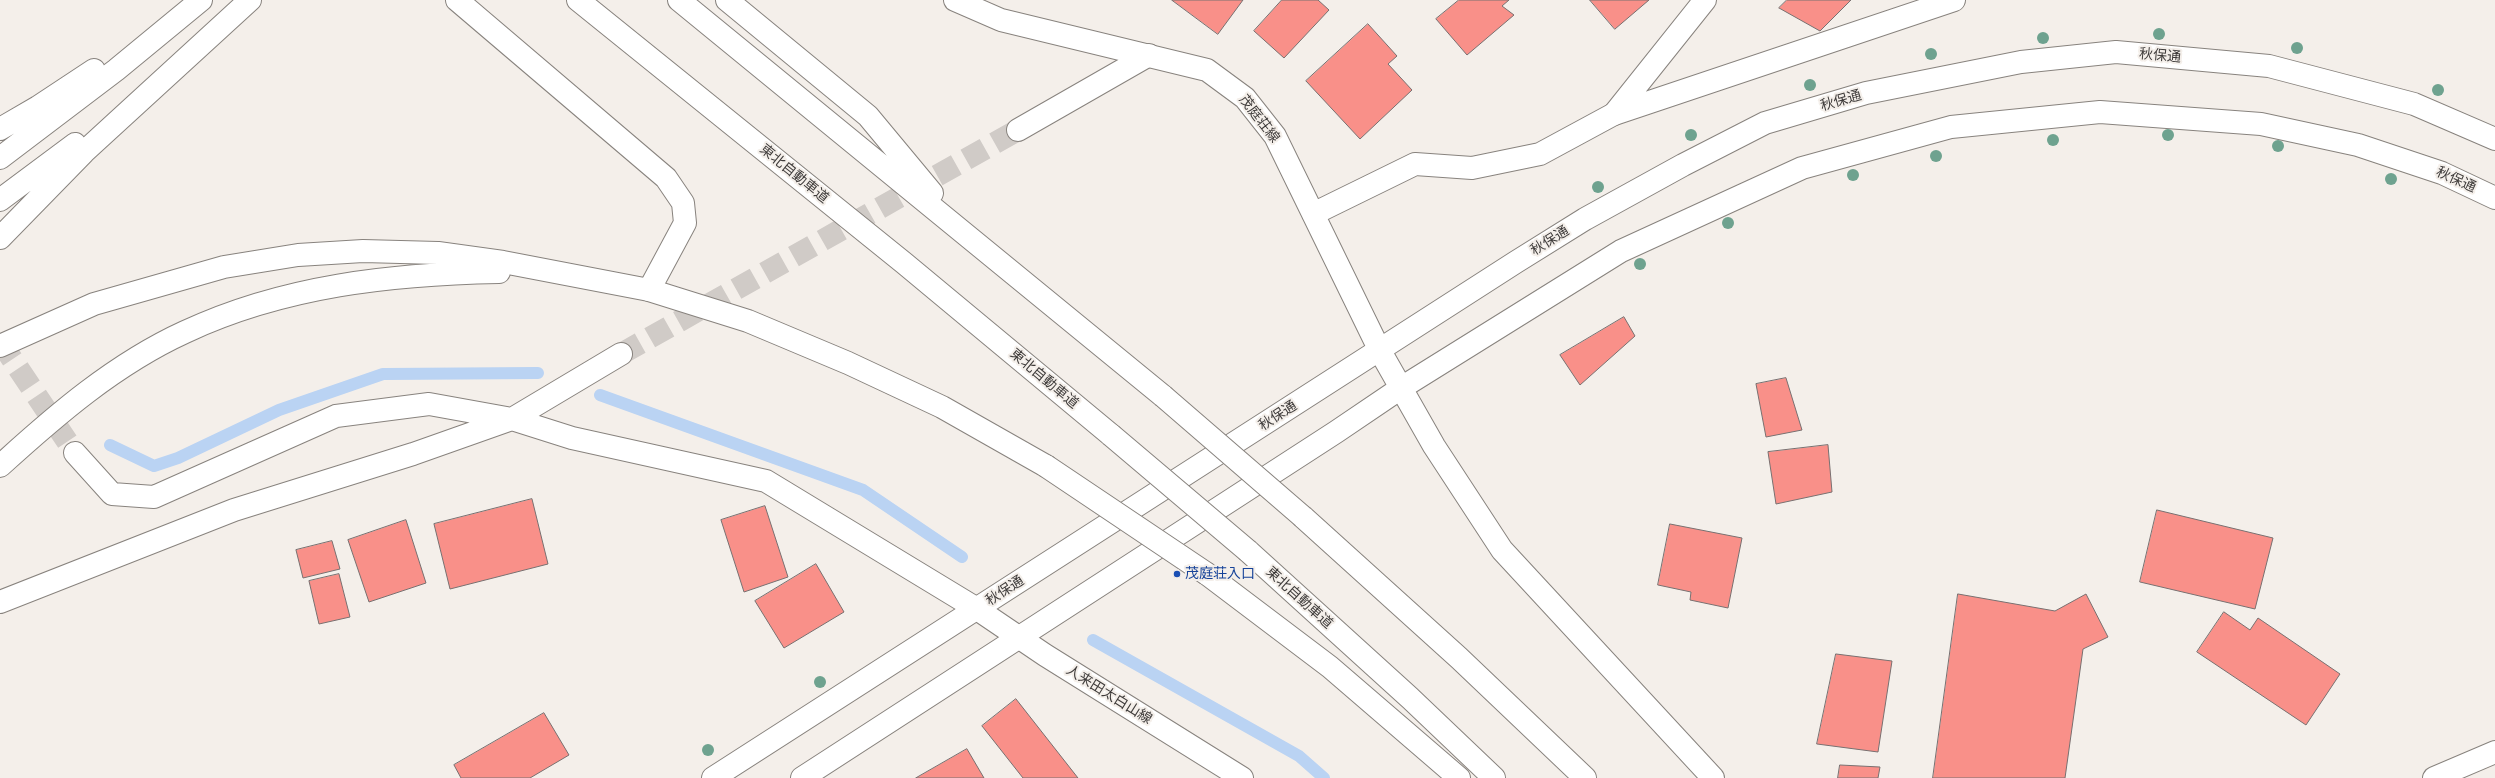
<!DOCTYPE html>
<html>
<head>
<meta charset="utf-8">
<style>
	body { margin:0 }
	canvas { display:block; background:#f4efea }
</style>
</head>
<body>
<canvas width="2495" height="778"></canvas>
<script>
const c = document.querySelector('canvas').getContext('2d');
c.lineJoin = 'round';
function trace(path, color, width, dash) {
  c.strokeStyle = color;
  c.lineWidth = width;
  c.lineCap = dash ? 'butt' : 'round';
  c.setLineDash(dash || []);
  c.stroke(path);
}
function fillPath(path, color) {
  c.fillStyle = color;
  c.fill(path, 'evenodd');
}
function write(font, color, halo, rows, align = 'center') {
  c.font = font + ' Manrope,"Noto Sans JP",sans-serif';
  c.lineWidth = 4;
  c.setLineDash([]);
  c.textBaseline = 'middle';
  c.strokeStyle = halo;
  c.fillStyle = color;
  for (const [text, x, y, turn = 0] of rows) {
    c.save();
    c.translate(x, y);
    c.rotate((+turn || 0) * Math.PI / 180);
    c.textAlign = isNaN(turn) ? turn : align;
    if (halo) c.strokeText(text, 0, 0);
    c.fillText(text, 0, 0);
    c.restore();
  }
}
const stream = new Path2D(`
	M 600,395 L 863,490 L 962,557
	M 110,445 L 154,466 L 178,458 L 279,410 L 383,374 L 538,373
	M 1093,640 L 1299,756 L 1324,778`);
const building = new Path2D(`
	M 1172,0 L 1243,0 L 1218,34 Z
	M 1282,0 L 1318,0 L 1329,10 L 1284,58 L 1254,31 Z
	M 1459,0 L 1509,0 L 1502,6 L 1514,15 L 1467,55 L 1436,19 Z
	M 1590,0 L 1649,0 L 1615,29 Z
	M 1787,0 L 1851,0 L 1820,31 L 1779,8 Z
	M 1368,24 L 1397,56 L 1388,64 L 1412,90 L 1360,139 L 1306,81 Z
	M 1624,317 L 1635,336 L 1580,385 L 1560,355 Z
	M 1786,378 L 1802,430 L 1766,437 L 1756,384 Z
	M 1828,445 L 1832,492 L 1776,504 L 1768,452 Z
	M 532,499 L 548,564 L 450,589 L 434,524 Z
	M 765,506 L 788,577 L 744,592 L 721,520 Z
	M 2157,510 L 2273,538 L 2255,609 L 2140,582 Z
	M 406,520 L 426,583 L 369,602 L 348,540 Z
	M 1670,524 L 1742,538 L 1728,608 L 1690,600 L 1691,592 L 1658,585 Z
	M 332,541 L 340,569 L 303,578 L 296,550 Z
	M 816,564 L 844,612 L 784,648 L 755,601 Z
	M 339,574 L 350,617 L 319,624 L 309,581 Z
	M 1958,594 L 2055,611 L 2086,594 L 2108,637 L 2083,649 L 2065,778 L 1933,778 Z
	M 2224,612 L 2250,630 L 2258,618 L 2340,674 L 2306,725 L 2197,652 Z
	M 1836,654 L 1892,661 L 1878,752 L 1817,744 Z
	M 1016,699 L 1078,778 L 1023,778 L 982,726 Z
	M 544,713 L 569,755 L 530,778 L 461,778 L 454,765 Z
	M 967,749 L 984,778 L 916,778 Z
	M 1840,765 L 1880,767 L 1878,778 L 1838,778 Z`);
const minorTunnel = new Path2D(`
	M 0,341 L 75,453
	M 621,354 L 1018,130`);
const service = new Path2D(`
	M 457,0 L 666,178 L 683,203 L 685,223 L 649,290`);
const minor = new Path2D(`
	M 1614,114 L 1954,0
	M 1614,114 L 1705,0
	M 1018,130 L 1149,55
	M 75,453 L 112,494 L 154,497 L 336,416 L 429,404 L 512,419 L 572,438 L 766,481 L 977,609 L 1045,655 L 1242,778
	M 0,602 L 234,510 L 413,454 L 512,419 L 621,354
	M 2434,778 L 2495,752`);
const tertiary = new Path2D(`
	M 955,0 L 1001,20 L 1207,70 L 1245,98 L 1275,136 L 1380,351 L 1434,446 L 1502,550 L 1713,778
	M 1313,214 L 1415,164 L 1472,168 L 1540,154 L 1614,114`);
const trunk = new Path2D(`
	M 713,778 L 1516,262 L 1585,219 L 1683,165 L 1765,123 L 1866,93 L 2021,62 L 2116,52 L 2269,66 L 2414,104 L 2495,139
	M 802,778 L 1336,432 L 1401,388 L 1621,251 L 1802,168 L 1951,127 L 2100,112 L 2261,124 L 2358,145 L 2442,173 L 2495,198`);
const motorway = new Path2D(`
	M 578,0 L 904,263 L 1111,435
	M 679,0 L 1163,396
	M 727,0 L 868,116 L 932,193
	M 0,129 L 38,107 L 94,70
	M 0,158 L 116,70 L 201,0
	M 0,200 L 75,144
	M 0,238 L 84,152 L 250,0
	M 0,346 L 94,304 L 224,267 L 298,255 L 363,251 L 438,253 L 503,262 L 649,290 L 748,321 L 848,363 L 942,407 L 1046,466
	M 0,466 C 56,415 115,364 185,332 C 283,286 392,274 499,272
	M 1303,517 L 1459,658 L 1585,778
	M 1248,551 L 1410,698 L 1494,778
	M 1207,574 L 1330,667 L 1459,778`);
const motorwayBridge = new Path2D(`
	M 1163,396 L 1303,517
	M 1111,435 L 1248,551
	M 1046,466 L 1207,574`);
const trees = [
	[2159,34],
	[2043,38],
	[2297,48],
	[1931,54],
	[1810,85],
	[2438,90],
	[1691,135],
	[2168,135],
	[2053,140],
	[2278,146],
	[1936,156],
	[1853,175],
	[2391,179],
	[1598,187],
	[1728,223],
	[1640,264],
	[820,682],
	[708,750]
];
const markers = [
	[1177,574,4,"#1a4fb4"]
];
const streetNames = [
	["秋保通",2160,56,5],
	["秋保通",1841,101,-16],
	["茂庭荘線",1259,119,52],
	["東北自動車道",794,174,39],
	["秋保通",2456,180,24],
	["秋保通",1550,241,-32],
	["東北自動車道",1044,379,40],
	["秋保通",1278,416,-33],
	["秋保通",1005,591,-33],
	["東北自動車道",1299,598,42],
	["人来田太白山線",1109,695,32]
];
const transitNames = [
	["茂庭荘入口",1185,574]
];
trace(stream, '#bad3f3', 12);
fillPath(building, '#f99089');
trace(building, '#787070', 1);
trace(minorTunnel, '#d0cbc7', 22, [22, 11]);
trace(service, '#88837e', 24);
trace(minor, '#88837e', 24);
trace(tertiary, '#88837e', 24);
trace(trunk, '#88837e', 24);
trace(motorway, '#88837e', 24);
trace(service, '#fff', 22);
trace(minor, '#fff', 22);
trace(tertiary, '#fff', 22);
trace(trunk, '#fff', 22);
trace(motorway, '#fff', 22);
trace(motorwayBridge, '#88837e', 24, []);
trace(motorwayBridge, '#fff', 22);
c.fillStyle = '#6ea28f';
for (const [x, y] of trees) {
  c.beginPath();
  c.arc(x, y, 6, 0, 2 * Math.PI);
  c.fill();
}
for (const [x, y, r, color] of markers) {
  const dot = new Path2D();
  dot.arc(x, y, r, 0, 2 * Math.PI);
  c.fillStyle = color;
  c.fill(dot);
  trace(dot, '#f4efea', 1.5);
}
write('14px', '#3e3b3a', '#f4efea', streetNames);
write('14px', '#164399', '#f4efea', transitNames, 'left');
</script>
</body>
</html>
